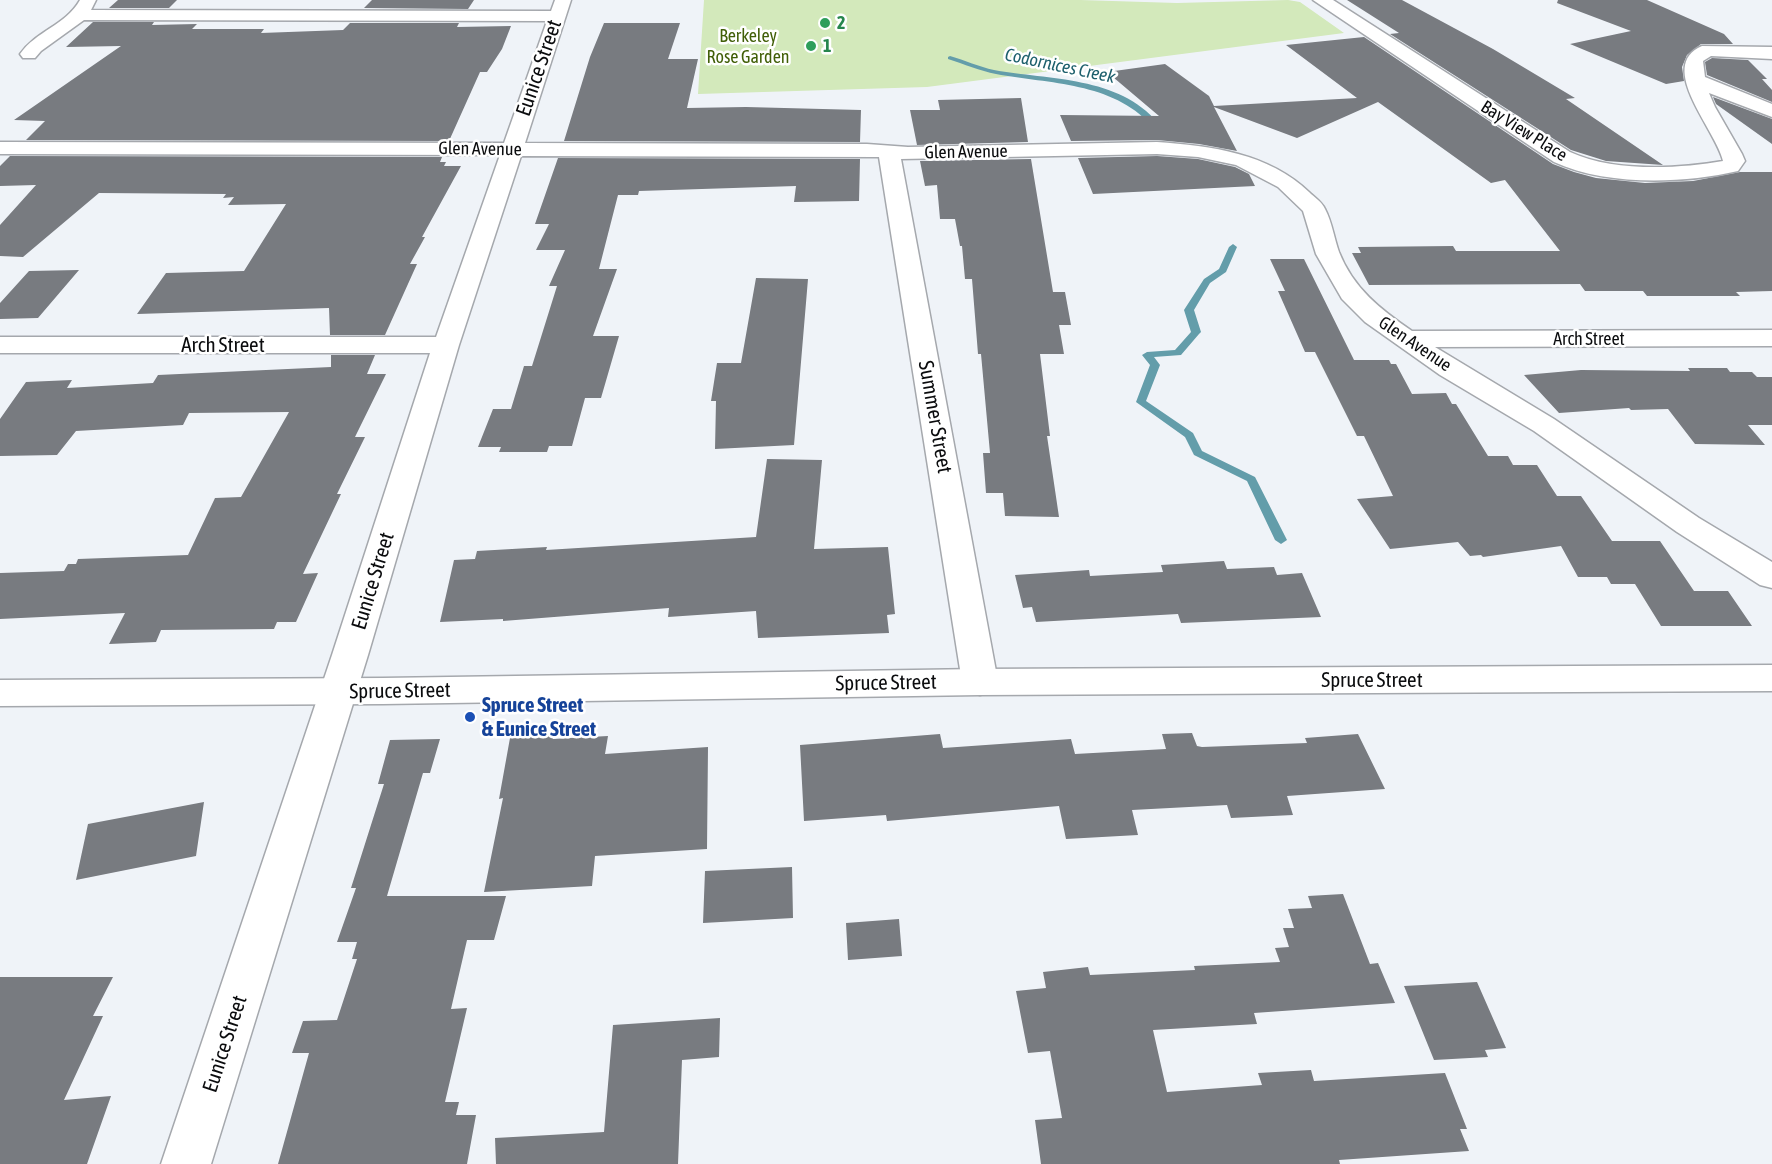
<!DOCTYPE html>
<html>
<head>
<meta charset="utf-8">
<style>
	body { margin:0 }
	canvas { display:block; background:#eff3f8 }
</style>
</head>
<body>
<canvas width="1772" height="1164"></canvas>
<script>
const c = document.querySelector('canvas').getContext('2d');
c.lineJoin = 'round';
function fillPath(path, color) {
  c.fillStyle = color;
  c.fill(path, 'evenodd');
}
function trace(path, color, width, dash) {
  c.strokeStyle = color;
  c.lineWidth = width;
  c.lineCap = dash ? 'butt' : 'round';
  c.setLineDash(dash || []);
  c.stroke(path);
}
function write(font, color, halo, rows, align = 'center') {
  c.font = font + ' "Asap Condensed",sans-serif';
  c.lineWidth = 5;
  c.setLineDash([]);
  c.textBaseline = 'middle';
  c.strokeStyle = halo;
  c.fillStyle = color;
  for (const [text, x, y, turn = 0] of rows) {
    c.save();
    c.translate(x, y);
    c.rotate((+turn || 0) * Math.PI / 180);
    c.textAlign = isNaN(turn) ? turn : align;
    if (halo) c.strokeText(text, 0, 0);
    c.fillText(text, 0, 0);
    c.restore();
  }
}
const green = new Path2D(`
	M 704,0 L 1080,0 L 1177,3 L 1288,0 L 1300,2 L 1344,33 L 927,87 L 698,94 Z`);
const stream = new Path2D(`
	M 950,56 C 965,60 979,67 994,70 C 1049,80 1119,76 1158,123 L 1151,125 C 1112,82 1050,84 996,74 C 980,71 964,64 948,59 L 948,57 Z
	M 1233,244 L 1237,247 L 1226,272 L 1210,283 L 1194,310 L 1201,332 L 1199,334 L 1181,355 L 1154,357 L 1160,365 L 1146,401 L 1193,433 L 1202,451 L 1255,477 L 1287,540 L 1281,544 L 1275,540 L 1247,481 L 1194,455 L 1185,437 L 1136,402 L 1150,365 L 1142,355 L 1147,352 L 1175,350 L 1191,332 L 1184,310 L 1204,279 L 1219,269 L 1229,247 Z`);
const building = new Path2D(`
	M 118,0 L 177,0 L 169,8 L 109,8 Z
	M 372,0 L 474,0 L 468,9 L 364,8 Z
	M 1347,0 L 1402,0 L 1493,49 L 1575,98 L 1566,99 L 1663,165 L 1606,161 L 1571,150 L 1390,34 L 1399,33 Z
	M 1558,0 L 1647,0 L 1724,34 L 1733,44 L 1701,44 L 1687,55 L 1682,67 L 1684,81 L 1666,84 L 1570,44 L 1631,31 L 1557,3 Z
	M 93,22 L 154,22 L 152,25 L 197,24 L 192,29 L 264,29 L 261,33 L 343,30 L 350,23 L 459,23 L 457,27 L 511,26 L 502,49 L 487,72 L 480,72 L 449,141 L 26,140 L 45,121 L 14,120 L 121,46 L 66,47 Z
	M 604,23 L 680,23 L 668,59 L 698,59 L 687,108 L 746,107 L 861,110 L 860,142 L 564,141 L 590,57 Z
	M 1364,37 L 1553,164 L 1574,172 L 1596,178 L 1645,183 L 1693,181 L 1740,172 L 1772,172 L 1772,291 L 1736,292 L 1740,296 L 1647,296 L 1643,291 L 1585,291 L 1580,284 L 1369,285 L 1352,253 L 1361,253 L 1358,247 L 1453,246 L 1456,251 L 1560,251 L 1505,180 L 1491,183 L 1378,102 L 1297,138 L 1214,107 L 1237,151 L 1199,144 L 1157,140 L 1071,141 L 1060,115 L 1159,116 L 1107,72 L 1165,64 L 1209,96 L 1214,106 L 1357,98 L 1286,45 Z
	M 1712,58 L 1748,60 L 1767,79 L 1762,79 L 1772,90 L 1772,102 L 1707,75 L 1705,62 Z
	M 1713,97 L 1772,119 L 1772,144 L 1716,104 Z
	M 1021,98 L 1028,142 L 917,145 L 910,110 L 940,110 L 938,100 Z
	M 10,156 L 442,157 L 440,162 L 446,162 L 444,166 L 461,166 L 422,237 L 425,237 L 410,264 L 417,264 L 385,335 L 330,335 L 329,308 L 137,314 L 166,273 L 244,271 L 286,204 L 228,205 L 234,197 L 223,198 L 226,194 L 99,193 L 23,257 L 0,256 L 0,225 L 36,185 L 0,186 L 0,166 Z
	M 1157,156 L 1198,159 L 1235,167 L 1249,174 L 1255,186 L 1093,194 L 1078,158 Z
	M 558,158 L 860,159 L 859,201 L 794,202 L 796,186 L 639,191 L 638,195 L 618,195 L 599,269 L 617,269 L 593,336 L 619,336 L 601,398 L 585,398 L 572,446 L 549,446 L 547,452 L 499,452 L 501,447 L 478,447 L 493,409 L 511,409 L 524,366 L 532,366 L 557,286 L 549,286 L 565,250 L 536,250 L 549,224 L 535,224 Z
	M 1031,159 L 1053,292 L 1065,292 L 1071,325 L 1059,325 L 1064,354 L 1040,354 L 1050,436 L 1047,436 L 1059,517 L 1005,516 L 1003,493 L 986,493 L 983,453 L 990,453 L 981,354 L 978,354 L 972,279 L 965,279 L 962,246 L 960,246 L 955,219 L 940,219 L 937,185 L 925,186 L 920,161 Z
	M 1270,259 L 1304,259 L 1354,360 L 1389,360 L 1391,364 L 1396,364 L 1412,394 L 1446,393 L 1452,404 L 1456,404 L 1488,456 L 1508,456 L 1513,465 L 1537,465 L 1557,496 L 1581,496 L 1612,541 L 1660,541 L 1694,591 L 1728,591 L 1752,626 L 1661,626 L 1635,584 L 1611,584 L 1607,577 L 1578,577 L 1561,546 L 1483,557 L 1481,555 L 1470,556 L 1458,542 L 1390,549 L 1357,499 L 1393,496 L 1364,436 L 1357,436 L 1315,352 L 1305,352 L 1278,291 L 1285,291 Z
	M 79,270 L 38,318 L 0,319 L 0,303 L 29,271 Z
	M 756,278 L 808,279 L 794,445 L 715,449 L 716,401 L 711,401 L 717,363 L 741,363 Z
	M 331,355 L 375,355 L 367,374 L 386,374 L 355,437 L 365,437 L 337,494 L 341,494 L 303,574 L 318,573 L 296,622 L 277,622 L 274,629 L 161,630 L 156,642 L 109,644 L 125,613 L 0,619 L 0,573 L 64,571 L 68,564 L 76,564 L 78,559 L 188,555 L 215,498 L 241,497 L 289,412 L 189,413 L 183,425 L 76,431 L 57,455 L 0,456 L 0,419 L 26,382 L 72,380 L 67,388 L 153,383 L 158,375 L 331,367 Z
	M 1688,368 L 1727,368 L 1730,372 L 1752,372 L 1757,377 L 1772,377 L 1772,425 L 1748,425 L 1765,445 L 1695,444 L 1668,409 L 1631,410 L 1629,408 L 1559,413 L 1524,375 L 1581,370 L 1690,371 Z
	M 767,459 L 822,460 L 814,549 L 888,547 L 895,614 L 887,615 L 889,633 L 758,638 L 756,611 L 668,617 L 669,608 L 503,621 L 503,619 L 440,622 L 454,560 L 475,559 L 477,551 L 547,547 L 546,550 L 756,537 Z
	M 1224,561 L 1227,569 L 1274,567 L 1277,575 L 1302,573 L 1321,617 L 1181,623 L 1178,614 L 1036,622 L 1032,607 L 1023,608 L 1015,575 L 1089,570 L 1090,576 L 1163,572 L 1161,565 Z
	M 1192,733 L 1197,746 L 1202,747 L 1307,743 L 1305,738 L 1358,734 L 1385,789 L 1287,796 L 1293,815 L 1231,818 L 1227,805 L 1132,810 L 1138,835 L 1066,839 L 1059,806 L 887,821 L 886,815 L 804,821 L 800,745 L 940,734 L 943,748 L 1071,739 L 1075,754 L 1166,749 L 1162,734 Z
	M 553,736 L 553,739 L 608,736 L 605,754 L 708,747 L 707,849 L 595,856 L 592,886 L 484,892 L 503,798 L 499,799 L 510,738 Z
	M 440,739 L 430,773 L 423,773 L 387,896 L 506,896 L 494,940 L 467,940 L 451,1009 L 467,1008 L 445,1102 L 459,1102 L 456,1115 L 476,1115 L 467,1164 L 278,1164 L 309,1053 L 292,1053 L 303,1021 L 337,1020 L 357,959 L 352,959 L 357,942 L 337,942 L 356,888 L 351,888 L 384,784 L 378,784 L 390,740 Z
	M 204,802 L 196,856 L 76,880 L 88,824 Z
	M 792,867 L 793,918 L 703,923 L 705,871 Z
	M 1343,894 L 1370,964 L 1378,963 L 1395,1003 L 1254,1013 L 1257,1024 L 1153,1030 L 1167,1092 L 1262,1085 L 1258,1073 L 1311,1070 L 1314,1081 L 1445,1073 L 1467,1129 L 1460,1129 L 1469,1151 L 1339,1160 L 1340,1164 L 1041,1164 L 1035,1120 L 1062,1118 L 1050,1051 L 1028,1053 L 1016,991 L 1046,988 L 1043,972 L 1088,967 L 1090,975 L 1195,970 L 1194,966 L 1280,962 L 1275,948 L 1289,947 L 1283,928 L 1294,928 L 1288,909 L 1312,908 L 1308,896 Z
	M 899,919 L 902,956 L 848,960 L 846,923 Z
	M 0,977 L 113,977 L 93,1016 L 103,1016 L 64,1100 L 111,1096 L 87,1164 L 0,1164 Z
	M 1477,982 L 1506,1048 L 1485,1050 L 1488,1057 L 1434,1060 L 1404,986 Z
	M 720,1018 L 719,1057 L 682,1060 L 678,1164 L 496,1164 L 495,1138 L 604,1132 L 613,1025 Z`);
const minor = new Path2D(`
	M 80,0 L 96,0 L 91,10 L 551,11 L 555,0 L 571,0 L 525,143 L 867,144 L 908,147 L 1157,142 C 1212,146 1268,153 1309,192 C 1314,197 1322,202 1325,209 C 1332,222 1334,238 1339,252 C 1353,288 1381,310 1412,331 L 1772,330 L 1772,346 L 1435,347 L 1554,419 L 1699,518 L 1772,562 L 1772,588 L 1760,585 L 1677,532 L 1534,431 L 1440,375 L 1365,322 L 1342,299 L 1316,254 L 1303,211 L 1278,187 L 1236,165 L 1198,157 L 1157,154 L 901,159 L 998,682 L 993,691 L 980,695 L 967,691 L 962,682 L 879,157 L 521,156 L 459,345 L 368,655 L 211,1164 L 161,1164 L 332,655 L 430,353 L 0,353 L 0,337 L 436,337 L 500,155 L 0,154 L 0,142 L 504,143 L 547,21 L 84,20 L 41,51 L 35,58 L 23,58 L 20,54 C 36,31 66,25 80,0 Z
	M 1313,0 L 1333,0 L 1570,152 C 1613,172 1677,169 1723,161 C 1717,131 1655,66 1702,46 L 1772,47 L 1772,59 L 1711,56 L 1703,61 L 1705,77 L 1772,104 L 1772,117 L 1709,93 L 1715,107 L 1742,154 L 1745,161 L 1738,171 C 1682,184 1606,186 1554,162 Z`);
const tertiary = new Path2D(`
	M 1772,665 L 1772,691 L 980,695 L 383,704 L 0,706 L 0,680 L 383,678 L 980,669 Z`);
const markers = [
	[825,23,6,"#2e9e5b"],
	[811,46,6,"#2e9e5b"],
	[470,717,6,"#1a4fb4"]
];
const farLeisurenames = [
	["2",837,23],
	["1",823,46]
];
const farParknames = [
	["Berkeley",748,36],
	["Rose Garden",748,57]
];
const farWaternames = [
	["Codornices Creek",1060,66,12]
];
const farStreetnames = [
	["Bay View Place",1524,131,32],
	["Glen Avenue",480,149,1],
	["Glen Avenue",966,152,-1],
	["Arch Street",1589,339],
	["Glen Avenue",1415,344,34]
];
const streetNames = [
	["Eunice Street",539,68,-71],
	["Arch Street",223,345],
	["Summer Street",935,417,80],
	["Eunice Street",373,581,-73],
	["Spruce Street",1372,680],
	["Spruce Street",886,683,-1],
	["Spruce Street",400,691,-1],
	["Eunice Street",225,1044,-72]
];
const transitNames = [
	["Spruce Street",482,705],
	["& Eunice Street",482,729]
];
fillPath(green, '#d3e9bb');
fillPath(stream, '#639daa');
fillPath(building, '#787b80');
trace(minor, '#a5a8ad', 3);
trace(tertiary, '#a5a8ad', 3);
fillPath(minor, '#fff');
fillPath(tertiary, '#fff');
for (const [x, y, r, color] of markers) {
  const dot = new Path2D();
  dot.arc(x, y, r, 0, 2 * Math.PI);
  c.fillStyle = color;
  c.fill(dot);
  trace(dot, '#fff', 2);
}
write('bold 18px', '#27864d', '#fff', farLeisurenames, 'left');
write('18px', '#415f08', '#fff', farParknames);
write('italic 18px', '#1e606d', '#fff', farWaternames);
write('18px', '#0b0c0e', '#fff', farStreetnames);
write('21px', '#0b0c0e', '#fff', streetNames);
write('bold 21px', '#164399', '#fff', transitNames, 'left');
</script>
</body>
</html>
